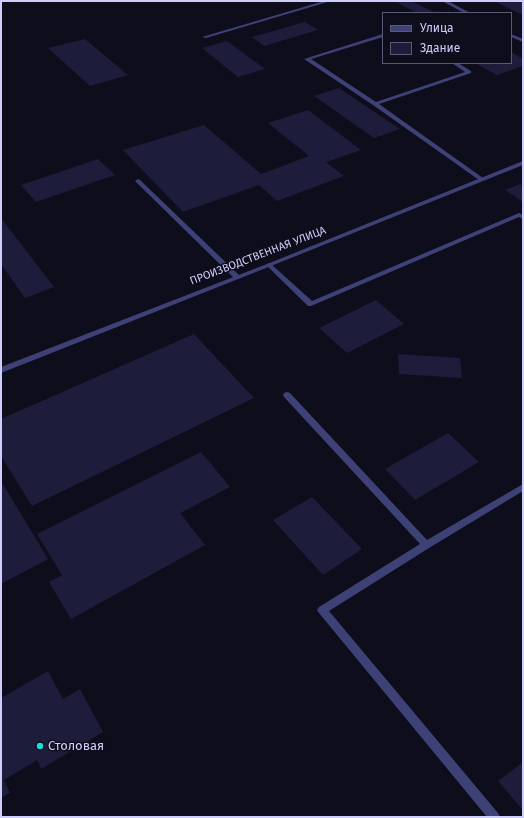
<!DOCTYPE html>
<html>
<head>
<meta charset="utf-8">
<style>
	body { margin:0 }
	#map { position:relative; width:524px; height:818px; overflow:hidden; background:#0e0d1c; font-family:"Fira Sans",sans-serif }
	canvas { display:block }
	.frame { position:absolute; inset:0; border:2px solid #cecefa; pointer-events:none }
	.legend { position:absolute; left:382px; top:12px; width:130px; height:52px; box-sizing:border-box; background:#0e0d1c; border:1px solid #5b5a75; margin:0; padding:5px 7px; list-style:none; font-size:12px; color:#cecefa }
	.legend li { display:flex; align-items:center; gap:8px; height:20px }
	.legend b { width:20px; border:1px solid #5b5a75 }
</style>
</head>
<body>
<div id="map">
<canvas width="524" height="818"></canvas>
<div class="frame"></div>
<ul class="legend">
<li><b style="height:5px;background:#3d4176"></b>Улица</li>
<li><b style="height:11px;background:#1e1c3b"></b>Здание</li>
</ul>
</div>
<script>
const c = document.querySelector('canvas').getContext('2d');
c.lineJoin = 'round';
function fillPath(path, color) {
  c.fillStyle = color;
  c.fill(path, 'evenodd');
}
function trace(path, color, width, dash) {
  c.strokeStyle = color;
  c.lineWidth = width;
  c.lineCap = dash ? 'butt' : 'round';
  c.setLineDash(dash || []);
  c.stroke(path);
}
function write(font, color, halo, rows, align = 'center') {
  c.font = font + ' "Fira Sans",sans-serif';
  c.lineWidth = 3;
  c.setLineDash([]);
  c.textBaseline = 'middle';
  c.strokeStyle = halo;
  c.fillStyle = color;
  for (const [text, x, y, turn = 0] of rows) {
    c.save();
    c.translate(x, y);
    c.rotate((+turn || 0) * Math.PI / 180);
    c.textAlign = isNaN(turn) ? turn : align;
    if (halo) c.strokeText(text, 0, 0);
    c.fillText(text, 0, 0);
    c.restore();
  }
}
const building = new Path2D(`
	M 394,1 L 411,1 L 436,13 L 417,13 Z
	M 493,1 L 523,2 L 523,15 Z
	M 305,22 L 318,30 L 264,46 L 252,37 Z
	M 85,39 L 128,75 L 90,86 L 48,48 Z
	M 227,41 L 265,69 L 238,77 L 202,48 Z
	M 511,52 L 523,59 L 523,66 L 497,75 L 475,63 L 511,63 Z
	M 339,88 L 400,129 L 374,138 L 314,96 Z
	M 308,110 L 361,150 L 326,162 L 344,176 L 277,201 L 259,185 L 183,212 L 123,150 L 204,125 L 261,174 L 309,156 L 268,123 Z
	M 98,159 L 115,175 L 36,202 L 21,185 Z
	M 520,184 L 523,186 L 523,202 L 505,190 Z
	M 1,218 L 54,287 L 25,298 L 1,264 Z
	M 376,300 L 404,324 L 347,353 L 319,328 Z
	M 194,334 L 254,398 L 32,506 L 1,456 L 1,419 Z
	M 398,354 L 460,358 L 462,378 L 399,374 Z
	M 448,433 L 479,462 L 415,500 L 385,469 Z
	M 201,452 L 230,487 L 62,575 L 37,534 Z
	M 1,481 L 48,559 L 1,584 Z
	M 312,497 L 362,549 L 323,575 L 273,520 Z
	M 180,513 L 205,545 L 71,619 L 49,582 Z
	M 48,671 L 63,699 L 80,689 L 103,732 L 41,769 L 37,760 L 4,780 L 10,793 L 1,798 L 1,698 Z
	M 523,762 L 523,810 L 498,781 Z`);
const service = new Path2D(`
	M 324,1 L 331,1 L 206,38 L 202,37 Z
	M 383,34 L 383,37 L 311,59 L 376,102 L 465,72 L 452,63 L 458,63 L 471,71 L 471,73 L 379,104 L 483,178 L 483,180 L 479,180 L 373,105 L 304,59 Z
	M 138,179 L 140,180 L 239,275 L 240,277 L 239,279 L 235,279 L 136,182 L 135,181 Z
	M 519,213 L 523,215 L 523,219 L 519,217 L 311,306 L 308,306 L 266,265 L 269,263 L 271,264 L 312,301 Z
	M 287,392 L 290,393 L 427,540 L 523,484 L 523,491 L 429,548 L 329,611 L 498,813 L 500,817 L 487,817 L 319,613 L 317,610 L 319,607 L 420,544 L 284,397 L 283,395 L 284,393 Z`);
const minor = new Path2D(`
	M 442,1 L 448,1 L 470,13 L 464,13 Z
	M 511,34 L 523,39 L 523,42 L 511,37 Z
	M 523,161 L 523,165 L 271,266 L 1,373 L 1,367 L 267,264 Z`);
const markers = [
	[40,746,4,"#18dcda"]
];
const streetNames = [
	["ПРОИЗВОДСТВЕННАЯ УЛИЦА",258,256,-21]
];
const nearPoinames = [
	["Столовая",48,746]
];
fillPath(building, '#1e1c3b');
fillPath(service, '#3d4176');
fillPath(minor, '#3d4176');
for (const [x, y, r, color] of markers) {
  const dot = new Path2D();
  dot.arc(x, y, r, 0, 2 * Math.PI);
  c.fillStyle = color;
  c.fill(dot);
  trace(dot, '#0e0d1c', 1.5);
}
write('11px', '#cecefa', '#0e0d1c', streetNames);
write('13px', '#cecefa', '#0e0d1c', nearPoinames, 'left');
</script>
</body>
</html>
